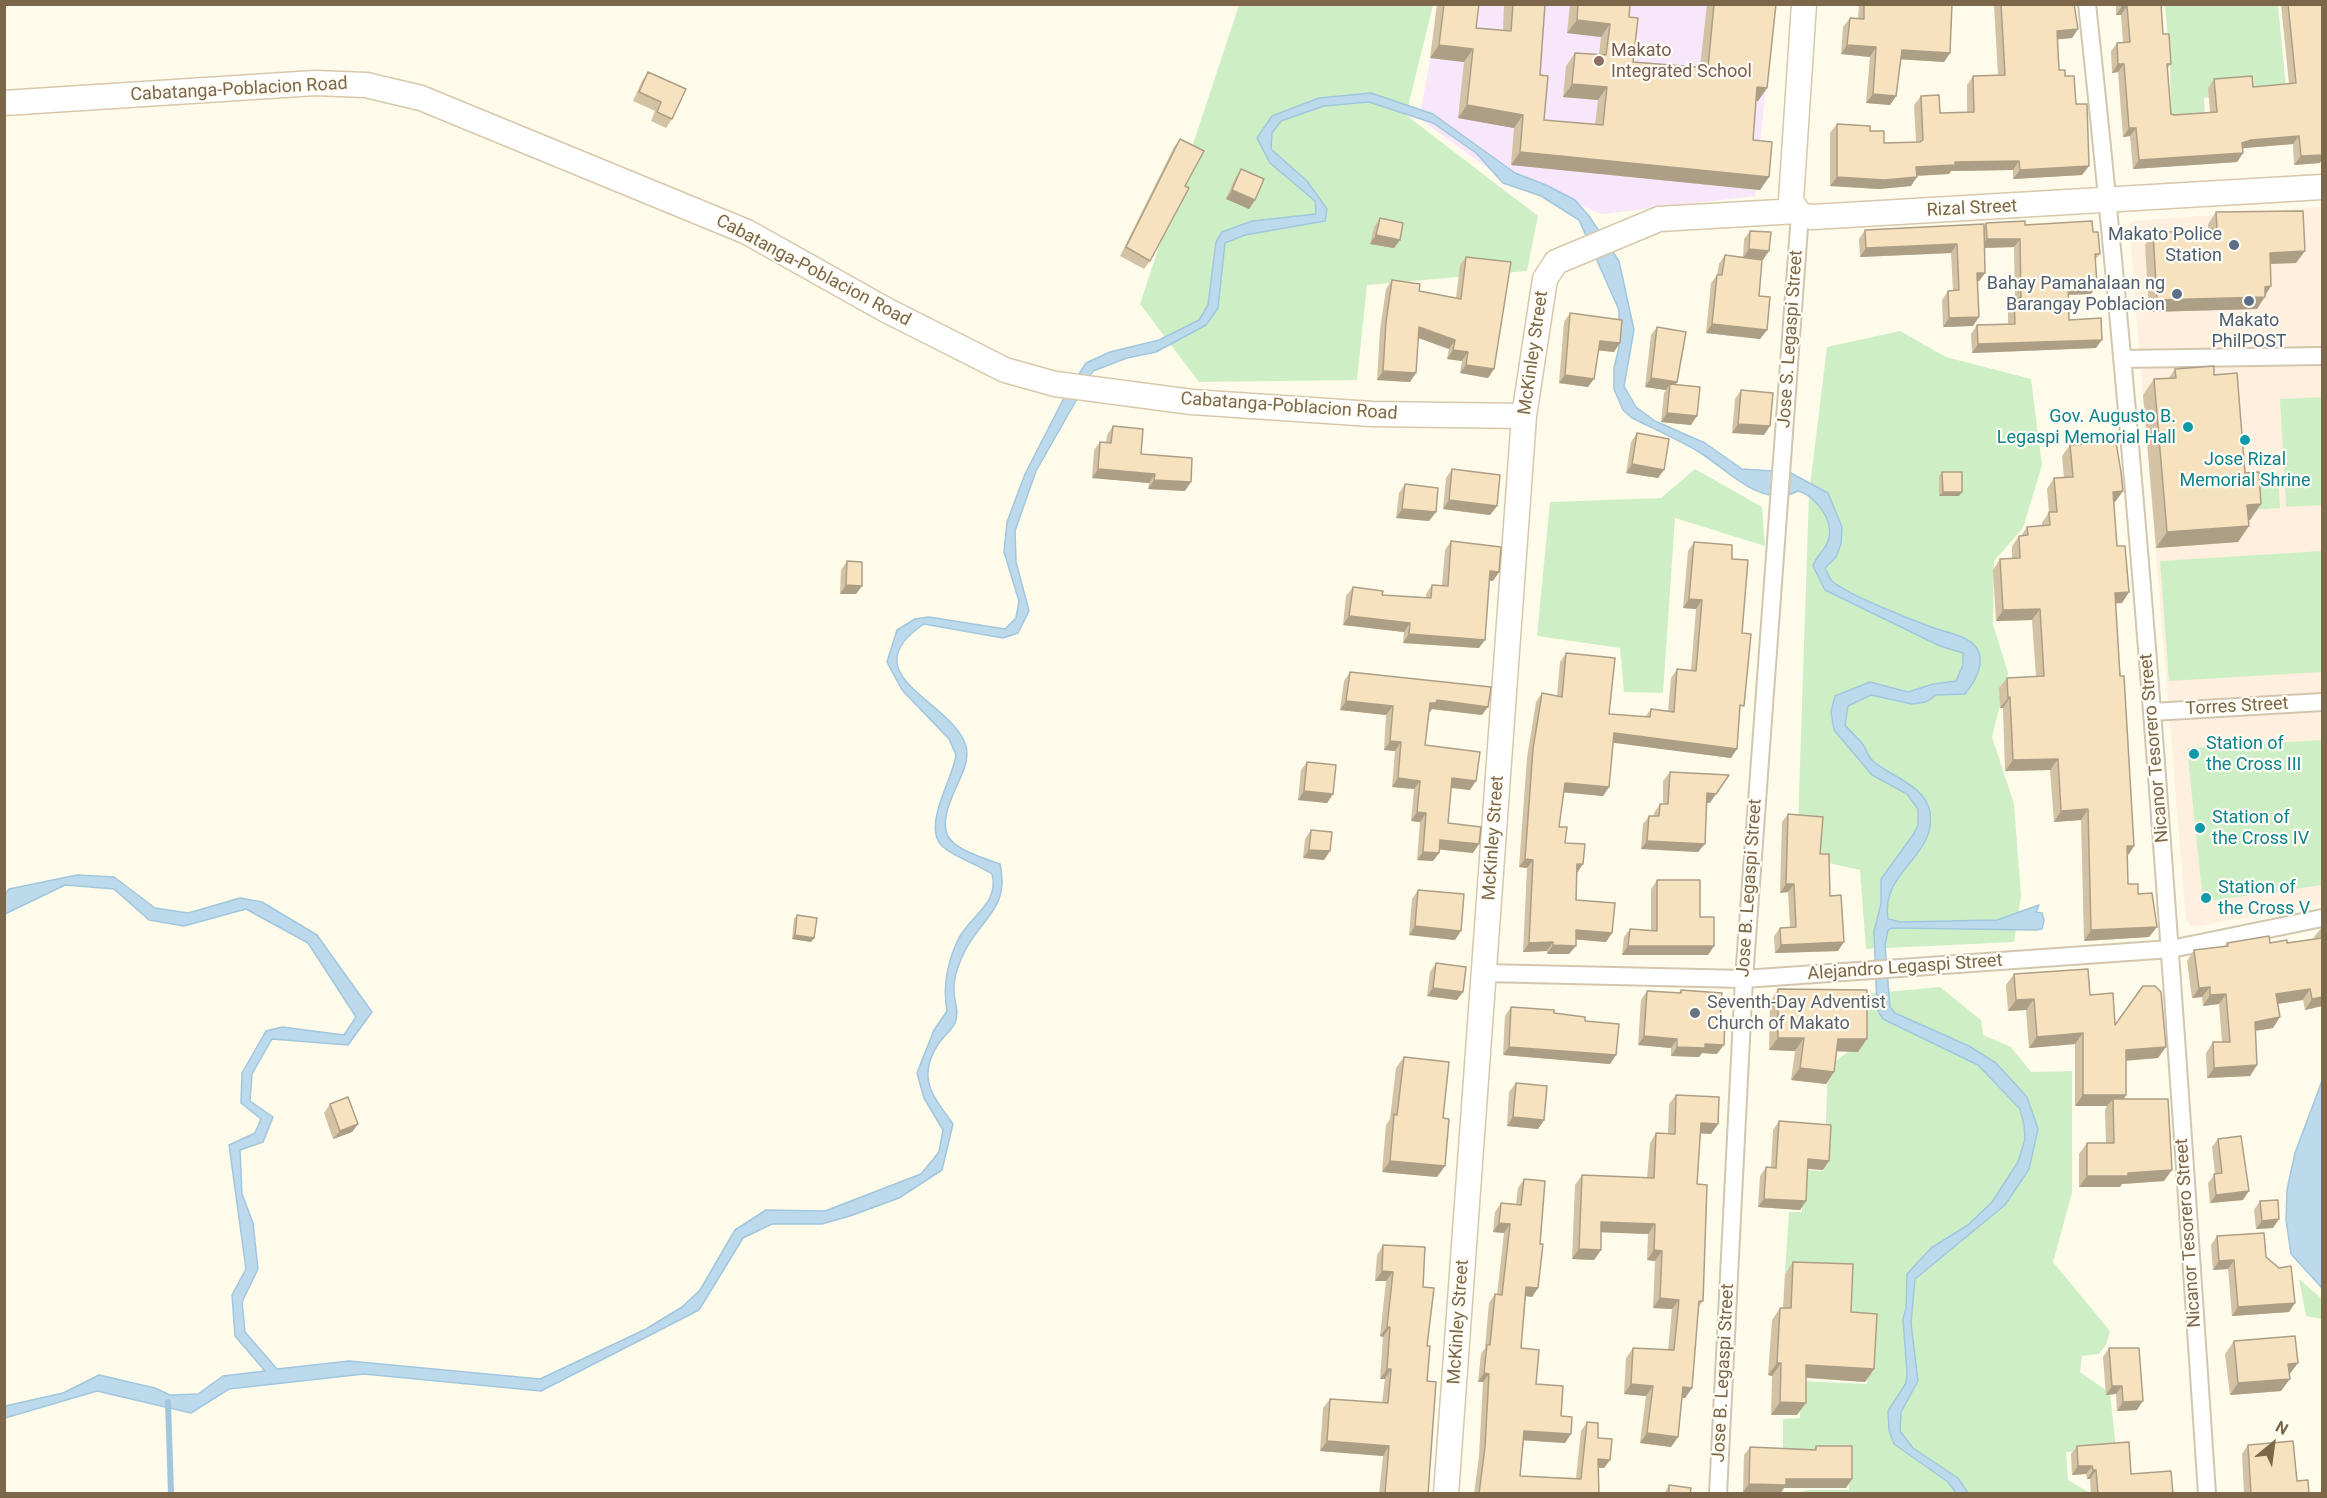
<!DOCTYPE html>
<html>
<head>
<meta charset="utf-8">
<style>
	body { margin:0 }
	#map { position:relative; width:2327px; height:1498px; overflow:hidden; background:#fefbea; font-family:Roboto,sans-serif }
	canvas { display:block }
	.frame { position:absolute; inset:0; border:6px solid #7d674a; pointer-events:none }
	.north { position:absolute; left:2243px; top:1414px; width:60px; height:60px; -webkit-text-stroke:4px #fffdf3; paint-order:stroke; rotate:29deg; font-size:16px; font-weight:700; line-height:24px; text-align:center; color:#7d674a }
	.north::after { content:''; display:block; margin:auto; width:21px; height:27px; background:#7d674a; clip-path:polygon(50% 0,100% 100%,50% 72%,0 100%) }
</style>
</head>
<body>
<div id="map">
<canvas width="2327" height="1498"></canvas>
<div class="frame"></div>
<div class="north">N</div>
</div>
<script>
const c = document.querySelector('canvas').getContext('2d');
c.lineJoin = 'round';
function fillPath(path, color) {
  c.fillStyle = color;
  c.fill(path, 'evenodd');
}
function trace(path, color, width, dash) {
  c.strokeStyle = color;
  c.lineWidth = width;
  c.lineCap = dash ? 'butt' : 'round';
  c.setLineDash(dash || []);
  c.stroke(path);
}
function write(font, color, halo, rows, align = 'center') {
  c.font = font + ' Roboto,sans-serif';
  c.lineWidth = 4.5;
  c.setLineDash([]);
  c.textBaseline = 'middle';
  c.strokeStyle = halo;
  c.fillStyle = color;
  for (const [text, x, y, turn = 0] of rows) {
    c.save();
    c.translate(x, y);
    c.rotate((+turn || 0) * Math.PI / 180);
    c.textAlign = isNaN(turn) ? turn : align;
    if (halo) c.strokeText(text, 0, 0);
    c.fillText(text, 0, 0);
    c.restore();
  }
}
const commercial = new Path2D(`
	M 2322,207 L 2322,904 L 2192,927 L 2186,920 L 2129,224 L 2134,221 Z`);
const education = new Path2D(`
	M 1441,5 L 1774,5 L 1755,196 L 1602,214 L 1490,170 L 1419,118 Z`);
const green = new Path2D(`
	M 1239,5 L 1433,5 L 1406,115 L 1538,216 L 1527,271 L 1367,285 L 1357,380 L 1199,382 L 1140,304 Z
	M 2165,5 L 2278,5 L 2286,88 L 2204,98 L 2205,117 L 2171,116 L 2170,62 Z
	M 1900,331 L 1946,357 L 2031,379 L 2042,465 L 2023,528 L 1994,561 L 1993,624 L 2008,673 L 1992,737 L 2014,804 L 2021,896 L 2014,942 L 1866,949 L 1860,870 L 1797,856 L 1809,494 L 1827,347 Z
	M 2322,397 L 2322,505 L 2286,507 L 2280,399 Z
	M 1695,469 L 1762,507 L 1765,546 L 1675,518 L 1663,693 L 1624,692 L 1620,648 L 1537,636 L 1550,502 L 1661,498 Z
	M 2278,473 L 2280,508 L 2253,510 L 2251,475 Z
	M 2322,551 L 2322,672 L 2169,681 L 2160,561 Z
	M 2322,740 L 2322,885 L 2203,902 L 2187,748 Z
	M 1940,987 L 1981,1020 L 1983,1035 L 2011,1047 L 2031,1072 L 2072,1071 L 2072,1193 L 2053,1262 L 2110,1331 L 2106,1345 L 2099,1354 L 2082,1356 L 2080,1372 L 2110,1393 L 2116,1448 L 2066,1452 L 2068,1480 L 2090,1493 L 1797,1493 L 1808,1490 L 1849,1490 L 1848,1453 L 1783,1453 L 1783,1419 L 1800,1418 L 1801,1381 L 1867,1384 L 1871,1325 L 1843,1322 L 1845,1274 L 1785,1272 L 1789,1212 L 1802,1212 L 1803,1170 L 1824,1171 L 1828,1067 L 1849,1051 L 1865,994 Z
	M 2299,1279 L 2322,1299 L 2322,1319 L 2306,1316 Z`);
const water = new Path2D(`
	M 1371,93 L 1433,114 L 1515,173 L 1546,185 L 1575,200 L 1589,216 L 1619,261 L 1634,330 L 1624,386 L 1636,407 L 1655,421 L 1705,443 L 1742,469 L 1789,472 L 1828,493 L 1842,527 L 1841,544 L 1836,557 L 1825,568 C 1827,572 1829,578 1832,581 C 1848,595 1912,620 1934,628 C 1948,633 1966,635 1976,647 C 1987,662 1974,683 1965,694 L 1936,695 L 1926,702 L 1912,704 L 1871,695 L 1848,706 L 1845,725 C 1850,731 1856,736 1861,742 C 1866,747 1867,756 1873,761 C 1891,777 1925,785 1930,812 C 1937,857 1880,871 1888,919 L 1901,922 L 1997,920 L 2039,905 L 2036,912 L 2042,913 L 2044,920 L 2042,929 L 2036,930 L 1892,928 L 1888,930 L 1885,945 L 1890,1007 L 1895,1013 L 1969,1046 L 1996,1063 L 2027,1097 L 2038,1129 L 2029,1169 L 2005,1205 L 1915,1279 L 1911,1323 L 1918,1381 L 1901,1412 L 1900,1431 L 1913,1448 L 1958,1478 L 1968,1493 L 1956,1493 L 1948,1482 L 1894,1444 L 1889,1430 L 1888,1411 L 1906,1383 L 1907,1373 L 1903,1319 L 1906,1309 L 1907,1274 L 1931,1248 L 1968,1225 L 1992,1202 L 2018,1162 L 2025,1139 L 2024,1125 L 2020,1109 L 1978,1065 L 1883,1019 L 1877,1009 L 1874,931 L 1881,904 L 1881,879 L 1913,835 L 1918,825 L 1918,809 L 1907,794 L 1872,775 L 1834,730 L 1831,712 L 1835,696 L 1870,682 L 1908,692 L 1933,684 L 1956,681 L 1963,665 L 1963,653 L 1940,646 L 1825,590 L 1813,566 C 1816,557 1821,554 1825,547 C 1839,526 1817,496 1798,491 C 1762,510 1727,469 1699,452 C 1677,439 1654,429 1632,418 L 1623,410 L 1614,389 L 1614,368 L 1619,347 L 1619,310 L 1579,220 L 1541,196 L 1503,183 L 1476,153 L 1433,123 L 1369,102 L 1324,106 L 1281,121 L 1272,133 L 1271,149 L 1307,181 L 1327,209 L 1325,221 L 1245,235 L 1225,243 L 1218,308 L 1206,325 L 1156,352 L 1127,358 L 1093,371 L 1036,471 L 1015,531 L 1016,562 L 1029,611 L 1018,633 L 1003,638 L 924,624 C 848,675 953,701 966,746 C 969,759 964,770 959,781 C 932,838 944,845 1000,864 C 1011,911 977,920 962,957 C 957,968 953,981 954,993 C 955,1004 960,1014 954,1025 C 950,1032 941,1038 937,1046 C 917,1079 933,1096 953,1124 L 942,1170 L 899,1198 L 850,1216 L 822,1224 L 772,1224 L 743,1238 L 699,1310 L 541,1391 L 364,1374 L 229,1389 L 191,1413 L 97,1391 L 5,1418 L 5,1406 L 63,1393 L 99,1375 L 155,1388 L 170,1395 L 198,1394 L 223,1376 L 265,1371 L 235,1336 L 232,1295 L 246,1269 L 229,1145 L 255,1133 L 261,1119 L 241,1103 L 242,1073 L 266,1031 L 282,1027 L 344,1035 L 356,1017 L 308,943 L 246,909 L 184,926 L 149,920 L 114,889 L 65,885 L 5,914 L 4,895 L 9,889 L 77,875 L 114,877 L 155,908 L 188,913 L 240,898 L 262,902 L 317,935 L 372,1012 L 348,1045 L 272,1039 L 252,1074 L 250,1101 L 273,1117 L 263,1142 L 240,1150 L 242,1194 L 253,1223 L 258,1269 L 242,1302 L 245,1332 L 277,1369 L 349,1361 L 540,1379 L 646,1329 L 682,1307 L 700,1290 L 735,1230 L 766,1210 L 825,1211 L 921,1174 L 939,1152 L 943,1130 L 924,1098 L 917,1073 L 934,1030 L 947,1011 C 943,988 947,964 957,942 C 967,917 1000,905 992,874 C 977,864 956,858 943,847 C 921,827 953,779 956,755 L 949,739 L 902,690 L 887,662 L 897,630 L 915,619 L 929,617 L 1005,629 L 1016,618 L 1019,601 L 1004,552 L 1007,522 L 1025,474 L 1065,396 L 1086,363 L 1110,352 L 1159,340 L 1199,320 L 1208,305 L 1216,242 L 1222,232 L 1252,221 L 1316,214 L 1315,201 L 1270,163 L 1257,138 L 1272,116 L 1319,98 Z
	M 2322,1081 L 2322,1288 L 2291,1254 L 2286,1220 L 2287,1190 L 2295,1153 Z`);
const stream = new Path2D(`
	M 168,1402 L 171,1494`);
const street = new Path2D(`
	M 2087,4 C 2141,500 2174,997 2207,1494
	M 2122,359 L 2322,356
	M 2152,712 L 2322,702
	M 1484,973 L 1744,979 L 2171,949 L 2322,918
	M 1718,1494 L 1744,979 L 1800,214`);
const secondary = new Path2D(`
	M 4,103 L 315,83 L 366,85 L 421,98 L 747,232 L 886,310 L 1005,370 L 1055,384 L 1192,402 L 1372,414 L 1524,416
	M 1797,211 L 1791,200 L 1804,4
	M 1446,1494 L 1524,416 L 1545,279 L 1556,262 L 1659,219 L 1797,211 L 1804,216 L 1813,217 L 2322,187`);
const wall = new Path2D(`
	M 1437,4 L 1479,4 L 1476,28 L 1503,31 L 1504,4 L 1545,4 L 1540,75 L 1544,120 L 1595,125 L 1598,100 L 1563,97 L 1566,66 L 1575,53 L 1599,55 L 1601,37 L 1567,33 L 1570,4 L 1630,4 L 1629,17 L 1633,62 L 1700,67 L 1707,4 L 1776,4 L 1767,88 L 1758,101 L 1756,101 L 1753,140 L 1769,177 L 1760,190 L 1511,165 L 1514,128 L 1458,118 L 1464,62 L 1430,58 Z
	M 1859,4 L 2074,4 L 2078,29 L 2072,38 L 2058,39 L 2059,70 L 2065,76 L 2076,104 L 2089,166 L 2082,175 L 2013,179 L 2013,170 L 1951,171 L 1949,174 L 1917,176 L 1911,186 L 1879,189 L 1830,186 L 1830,133 L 1837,124 L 1870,131 L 1884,143 L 1916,142 L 1914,105 L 1921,96 L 1940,113 L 1967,112 L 1967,85 L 1973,76 L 1998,75 L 1994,5 L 1952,6 L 1950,53 L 1944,62 L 1901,59 L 1896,96 L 1890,105 L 1866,103 L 1870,57 L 1841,54 L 1843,27 L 1850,18 L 1858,19 Z
	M 2116,4 L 2161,4 L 2163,34 L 2171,64 L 2167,69 L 2171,114 L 2174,115 L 2210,112 L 2208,88 L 2214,79 L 2253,87 L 2289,84 L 2281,4 L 2322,4 L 2320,163 L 2294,165 L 2293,144 L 2245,148 L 2242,149 L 2243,153 L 2237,162 L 2133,169 L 2130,136 L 2123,137 L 2118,72 L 2112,73 L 2111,51 L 2117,43 L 2123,42 L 2121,15 L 2116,15 Z
	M 648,72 L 672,119 L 666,128 L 651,121 L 655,111 L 633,101 L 642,81 Z
	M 1180,139 L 1185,186 L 1150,261 L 1144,269 L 1120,256 L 1174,147 Z
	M 1241,169 L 1255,200 L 1249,209 L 1226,199 L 1235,178 Z
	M 2216,212 L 2296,263 L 2270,264 L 2265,297 L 2257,309 L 2149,312 L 2145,245 L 2153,233 L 2208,229 L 2208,224 Z
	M 1380,218 L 1400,240 L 1394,248 L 1370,244 L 1374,227 Z
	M 1986,223 L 2025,225 L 2093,232 L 2100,254 L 2095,260 L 2091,294 L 2068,295 L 2069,320 L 2096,348 L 1972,353 L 1971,334 L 1977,325 L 2008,324 L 2008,306 L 2014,298 L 2015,298 L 2014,247 L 1985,248 L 1985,273 L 1979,281 L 1978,281 L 1973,326 L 1943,327 L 1942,300 L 1948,291 L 1953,291 L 1951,253 L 1860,257 L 1859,239 L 1865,230 L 1984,226 Z
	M 1750,231 L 1763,260 L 1756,259 L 1759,296 L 1767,330 L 1760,339 L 1706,333 L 1711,283 L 1717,275 L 1719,264 L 1725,255 L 1743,257 L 1744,239 Z
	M 1466,257 L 1494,369 L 1488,378 L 1460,373 L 1462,361 L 1447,359 L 1449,349 L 1418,338 L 1410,382 L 1377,380 L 1380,330 L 1386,289 L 1392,280 L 1419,291 L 1456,298 L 1460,265 Z
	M 1570,313 L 1614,352 L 1598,350 L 1588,387 L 1559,383 L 1564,322 Z
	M 1657,327 L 1676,385 L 1691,425 L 1661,422 L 1664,393 L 1666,390 L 1645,387 L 1651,335 Z
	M 2175,369 L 2245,473 L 2261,504 L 2250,520 L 2248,520 L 2249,526 L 2238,542 L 2156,548 L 2143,395 L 2154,379 L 2169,378 Z
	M 1741,390 L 1764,435 L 1732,433 L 1735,399 Z
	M 1113,426 L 1141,454 L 1185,491 L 1148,489 L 1149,483 L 1092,478 L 1094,450 L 1100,442 L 1106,442 L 1107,435 Z
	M 1637,433 L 1658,478 L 1626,473 L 1631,442 Z
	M 2070,445 L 2123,491 L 2115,502 L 2114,502 L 2117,546 L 2129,592 L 2122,603 L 2115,603 L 2134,846 L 2127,856 L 2128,884 L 2138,894 L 2157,927 L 2149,937 L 2084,941 L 2081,820 L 2054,822 L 2050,770 L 2005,771 L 2003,708 L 2000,708 L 1999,688 L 2007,678 L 2036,677 L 2032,620 L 1996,621 L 1993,570 L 2000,559 L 2012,558 L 2012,546 L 2019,536 L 2021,536 L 2027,527 L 2042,526 L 2042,523 L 2049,512 L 2047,489 L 2054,478 L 2064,478 L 2062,456 Z
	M 1452,469 L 1497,506 L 1490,515 L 1443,509 L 1446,478 Z
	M 1942,472 L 1962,492 L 1959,496 L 1939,496 L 1939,476 Z
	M 1405,484 L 1436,512 L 1429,521 L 1396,518 L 1399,493 Z
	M 1451,541 L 1499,572 L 1493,581 L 1489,580 L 1479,648 L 1403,643 L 1404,632 L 1343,625 L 1346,596 L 1353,587 L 1382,595 L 1426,598 L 1426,594 L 1432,585 L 1442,586 L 1445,550 Z
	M 1694,542 L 1732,559 L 1742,633 L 1740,712 L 1731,758 L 1613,742 L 1609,787 L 1603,796 L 1564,792 L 1559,827 L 1577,873 L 1576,900 L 1612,933 L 1606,942 L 1576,939 L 1569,954 L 1547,954 L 1547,951 L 1523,952 L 1527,868 L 1519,867 L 1527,758 L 1536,702 L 1542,693 L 1557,696 L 1560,662 L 1566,653 L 1609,714 L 1645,717 L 1651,709 L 1668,711 L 1671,678 L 1677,669 L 1691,670 L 1696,609 L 1683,608 L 1688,551 Z
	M 847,561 L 862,586 L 856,594 L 840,594 L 841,570 Z
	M 1350,672 L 1482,715 L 1432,709 L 1430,712 L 1429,712 L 1425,745 L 1470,790 L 1451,788 L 1448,823 L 1473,853 L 1439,849 L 1439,853 L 1433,861 L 1417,860 L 1420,822 L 1411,821 L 1414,789 L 1392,787 L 1395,751 L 1384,750 L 1386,715 L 1340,710 L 1344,681 Z
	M 1307,762 L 1333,794 L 1327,803 L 1298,800 L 1301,770 Z
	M 1670,772 L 1710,803 L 1706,802 L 1698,852 L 1641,849 L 1643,824 L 1649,816 L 1654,816 L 1654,813 L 1660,804 L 1663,804 L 1663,781 Z
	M 1788,814 L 1820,854 L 1830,896 L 1838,951 L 1775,953 L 1774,936 L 1780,928 L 1790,927 L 1788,892 L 1780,893 L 1782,822 Z
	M 1311,830 L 1330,851 L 1324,860 L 1303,858 L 1305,839 Z
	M 1657,880 L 1700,917 L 1714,946 L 1708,955 L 1622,955 L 1624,937 L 1630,929 L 1651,930 L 1651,889 Z
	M 1418,890 L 1455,940 L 1409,935 L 1412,899 Z
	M 797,915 L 814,938 L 811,942 L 792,939 L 794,919 Z
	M 2322,927 L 2322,1006 L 2305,1010 L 2303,1000 L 2278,1004 L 2273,1028 L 2255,1031 L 2257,1065 L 2250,1076 L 2207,1078 L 2206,1053 L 2213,1042 L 2222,1042 L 2219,1004 L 2203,1006 L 2202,997 L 2192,998 L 2187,961 L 2194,950 L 2224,947 L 2227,943 L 2287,943 L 2315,939 L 2314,937 Z
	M 1436,963 L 1457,1000 L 1427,996 L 1430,972 Z
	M 2014,974 L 2090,995 L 2115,1025 L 2158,1058 L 2126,1061 L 2126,1095 L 2124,1099 L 2164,1181 L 2122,1184 L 2120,1187 L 2079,1187 L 2079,1154 L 2087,1143 L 2106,1143 L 2105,1110 L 2107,1106 L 2075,1106 L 2075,1044 L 2029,1048 L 2026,1010 L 2008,1011 L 2006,985 Z
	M 1778,989 L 1858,1052 L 1837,1051 L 1834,1072 L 1826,1084 L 1791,1080 L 1795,1051 L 1769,1050 L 1770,1002 Z
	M 1681,990 L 1717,1054 L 1702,1053 L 1699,1057 L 1671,1056 L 1671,1048 L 1638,1045 L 1641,1000 L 1647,991 L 1679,993 Z
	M 1511,1007 L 1554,1013 L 1585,1021 L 1616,1055 L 1610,1064 L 1503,1055 L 1505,1016 Z
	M 1404,1057 L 1443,1118 L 1445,1166 L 1437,1177 L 1382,1172 L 1386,1125 L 1390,1119 L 1396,1068 Z
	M 1516,1083 L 1544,1120 L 1538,1129 L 1507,1126 L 1509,1092 Z
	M 1676,1095 L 1718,1124 L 1711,1134 L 1700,1133 L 1697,1184 L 1703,1301 L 1698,1308 L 1692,1388 L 1685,1398 L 1682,1398 L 1678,1437 L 1671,1447 L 1640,1443 L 1646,1396 L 1624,1394 L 1626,1358 L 1633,1348 L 1668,1350 L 1672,1309 L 1653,1308 L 1655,1261 L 1647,1260 L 1648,1234 L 1601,1232 L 1601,1250 L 1594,1260 L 1572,1259 L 1575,1185 L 1582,1175 L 1647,1178 L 1650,1143 L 1656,1133 L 1668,1134 L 1669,1104 Z
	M 330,1104 L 358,1124 L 352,1132 L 333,1139 L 324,1113 Z
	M 1779,1121 L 1823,1170 L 1808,1169 L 1806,1201 L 1800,1210 L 1758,1207 L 1760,1176 L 1766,1167 L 1771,1167 L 1773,1130 Z
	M 2218,1139 L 2243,1200 L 2210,1203 L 2208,1183 L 2215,1174 L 2212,1147 Z
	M 1524,1179 L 1540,1244 L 1538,1288 L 1532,1297 L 1526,1296 L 1521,1348 L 1536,1384 L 1561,1416 L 1565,1443 L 1524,1440 L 1520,1476 L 1576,1478 L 1581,1431 L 1587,1422 L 1598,1438 L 1610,1460 L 1604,1468 L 1598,1468 L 1599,1494 L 1474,1494 L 1479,1456 L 1483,1382 L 1478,1382 L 1481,1354 L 1485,1348 L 1489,1303 L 1495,1294 L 1497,1295 L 1504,1233 L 1493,1232 L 1495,1212 L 1501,1203 L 1516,1204 L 1518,1188 Z
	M 2260,1201 L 2279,1219 L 2273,1228 L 2256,1229 L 2254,1210 Z
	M 2217,1236 L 2266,1257 L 2295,1303 L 2289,1312 L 2232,1316 L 2228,1269 L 2213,1270 L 2211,1245 Z
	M 1383,1245 L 1423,1287 L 1427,1346 L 1428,1494 L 1379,1494 L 1383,1456 L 1320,1451 L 1323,1408 L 1330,1399 L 1382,1403 L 1385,1379 L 1380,1379 L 1383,1337 L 1380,1336 L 1386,1281 L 1375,1281 L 1377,1255 Z
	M 1793,1262 L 1851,1312 L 1874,1369 L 1865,1382 L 1806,1378 L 1797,1415 L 1771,1415 L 1772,1376 L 1768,1375 L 1772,1320 L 1780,1308 L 1783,1308 L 1785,1274 Z
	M 2234,1341 L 2281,1391 L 2230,1395 L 2225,1354 Z
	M 2109,1348 L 2137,1410 L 2117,1411 L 2116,1394 L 2106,1395 L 2103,1357 Z
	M 2248,1445 L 2297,1481 L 2309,1494 L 2244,1494 L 2242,1454 Z
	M 1816,1446 L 1846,1488 L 1784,1488 L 1780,1494 L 1743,1492 L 1744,1455 L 1750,1447 L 1814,1449 Z
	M 2077,1446 L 2131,1474 L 2173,1494 L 2091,1494 L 2090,1479 L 2087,1479 L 2086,1474 L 2072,1475 L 2071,1454 Z
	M 1669,1485 L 1690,1494 L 1664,1494 Z`);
const shadedWall = new Path2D(`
	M 1948,4 L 1994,4 L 1946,6 Z
	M 2122,6 L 2127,6 L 2121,15 L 2116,15 Z
	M 1577,20 L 1610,24 L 1601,37 L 1567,33 Z
	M 2078,29 L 2072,38 L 2051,40 L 2057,31 Z
	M 1439,45 L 1473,49 L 1464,62 L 1430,58 Z
	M 1847,45 L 1876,47 L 1870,57 L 1841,54 Z
	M 1902,50 L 1950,53 L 1944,62 L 1896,59 Z
	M 2118,64 L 2124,64 L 2118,72 L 2112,73 Z
	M 1572,84 L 1607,87 L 1598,100 L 1563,97 Z
	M 1757,87 L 1767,88 L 1758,101 L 1748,100 Z
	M 1873,94 L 1896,96 L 1890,105 L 1866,103 Z
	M 1467,105 L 1523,115 L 1514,128 L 1458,118 Z
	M 2129,128 L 2136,128 L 2130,136 L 2123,137 Z
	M 2299,136 L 2293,144 L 2245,148 L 2236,151 L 2242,143 L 2251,140 Z
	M 1520,152 L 1769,177 L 1760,190 L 1511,165 Z
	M 2243,153 L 2237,162 L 2133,169 L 2139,160 Z
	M 2322,155 L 2322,160 L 2320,163 L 2294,165 L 2301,156 Z
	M 2019,161 L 2013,170 L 1951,171 L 1949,174 L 1910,176 L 1916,167 L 1955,162 Z
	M 2089,166 L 2082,175 L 2013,179 L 2020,170 Z
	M 1837,177 L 1917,177 L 1911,186 L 1879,189 L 1830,186 Z
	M 1232,190 L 1255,200 L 1249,209 L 1226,199 Z
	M 1376,235 L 1400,240 L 1394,248 L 1370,244 Z
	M 1987,239 L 2020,239 L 2014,247 L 1981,248 Z
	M 1957,244 L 1951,253 L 1860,257 L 1866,248 Z
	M 1749,249 L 1769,251 L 1763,260 L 1743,258 Z
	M 2305,251 L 2296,263 L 2262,264 L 2270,253 Z
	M 1977,273 L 1985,273 L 1979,281 L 1971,282 Z
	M 2097,285 L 2091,294 L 2062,295 L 2068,287 Z
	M 2271,286 L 2257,309 L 2149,312 L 2157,300 Z
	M 1979,317 L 1973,326 L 1943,327 L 1949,318 Z
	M 1712,324 L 1767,330 L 1760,339 L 1706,333 Z
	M 1419,327 L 1455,340 L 1449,349 L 1413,336 Z
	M 2102,340 L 2096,348 L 1972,353 L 1978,344 Z
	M 1600,341 L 1620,343 L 1614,352 L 1594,350 Z
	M 1453,350 L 1468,352 L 1462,361 L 1447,359 Z
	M 1466,365 L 1494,369 L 1488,378 L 1460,373 Z
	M 1383,371 L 1416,373 L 1410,382 L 1377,380 Z
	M 1565,375 L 1594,379 L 1588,387 L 1559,383 Z
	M 1651,378 L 1677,382 L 1671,391 L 1670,384 L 1666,390 L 1645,387 Z
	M 1667,413 L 1697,416 L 1691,425 L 1661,422 Z
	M 1738,424 L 1770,426 L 1764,435 L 1732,433 Z
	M 1632,464 L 1664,470 L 1658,478 L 1626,473 Z
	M 1098,469 L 1155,474 L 1149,483 L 1092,478 Z
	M 1154,480 L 1191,482 L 1185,491 L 1148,489 Z
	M 2123,491 L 2115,502 L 2105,502 L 2113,492 Z
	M 1943,492 L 1962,492 L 1959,496 L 1939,496 Z
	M 1449,500 L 1497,506 L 1490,515 L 1443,509 Z
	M 2261,504 L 2250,520 L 2236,521 L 2247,505 Z
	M 1402,509 L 1436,512 L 1429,521 L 1396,518 Z
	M 2249,526 L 2238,542 L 2156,548 L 2167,532 Z
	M 1490,571 L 1499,572 L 1493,581 L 1483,580 Z
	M 846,585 L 862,586 L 856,594 L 840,594 Z
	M 2129,592 L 2122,603 L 2107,604 L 2115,593 Z
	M 1689,599 L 1702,600 L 1696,609 L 1683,608 Z
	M 2040,609 L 2032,620 L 1996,621 L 2003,610 Z
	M 1349,616 L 1410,623 L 1404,632 L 1343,625 Z
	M 1409,634 L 1485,640 L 1479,648 L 1403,643 Z
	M 2010,697 L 2003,708 L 2000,708 L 2008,698 Z
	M 1437,700 L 1488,707 L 1482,715 L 1432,709 L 1430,712 L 1424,712 L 1430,703 Z
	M 1346,701 L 1393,706 L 1386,715 L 1340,710 Z
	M 1614,733 L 1737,749 L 1731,758 L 1607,742 Z
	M 1390,741 L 1401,742 L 1395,751 L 1384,750 Z
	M 2058,759 L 2050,770 L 2005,771 L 2013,760 Z
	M 1398,778 L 1420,781 L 1414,789 L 1392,787 Z
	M 1452,778 L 1476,781 L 1470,790 L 1445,787 Z
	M 1565,783 L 1609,787 L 1603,796 L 1559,792 Z
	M 1304,791 L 1333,794 L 1327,803 L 1298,800 Z
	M 1707,793 L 1716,794 L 1710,803 L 1701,802 Z
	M 2088,809 L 2081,820 L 2054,822 L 2061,811 Z
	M 1417,812 L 1426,813 L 1420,822 L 1411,821 Z
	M 1440,840 L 1479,844 L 1473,853 L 1434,849 Z
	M 1647,841 L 1705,844 L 1698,852 L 1641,849 Z
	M 2127,846 L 2134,846 L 2127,857 Z
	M 1309,850 L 1330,851 L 1324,860 L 1303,858 Z
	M 1423,852 L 1439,853 L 1433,861 L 1417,860 Z
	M 1525,859 L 1533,860 L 1527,868 L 1519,867 Z
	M 1577,864 L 1583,864 L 1577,873 L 1571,872 Z
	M 1786,884 L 1794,884 L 1788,892 L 1780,893 Z
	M 1415,926 L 1461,931 L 1455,940 L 1409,935 Z
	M 2157,927 L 2149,937 L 2084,941 L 2091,930 Z
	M 1576,930 L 1612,933 L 1606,942 L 1569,939 Z
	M 795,935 L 814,938 L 811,942 L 792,939 Z
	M 1553,942 L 1547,951 L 1523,952 L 1529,943 Z
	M 1844,942 L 1838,951 L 1775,953 L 1781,945 Z
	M 1553,945 L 1576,946 L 1569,954 L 1547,954 Z
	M 1628,946 L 1714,946 L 1708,955 L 1622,955 Z
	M 2210,987 L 2202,997 L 2192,998 L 2199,988 Z
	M 1433,988 L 1463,992 L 1457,1000 L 1427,996 Z
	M 2310,989 L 2303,1000 L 2269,1005 L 2276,994 Z
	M 2226,994 L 2219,1004 L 2203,1006 L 2210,995 Z
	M 2322,997 L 2322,1006 L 2305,1010 L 2312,999 Z
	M 2034,999 L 2026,1010 L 2008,1011 L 2016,1000 Z
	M 2280,1017 L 2273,1028 L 2247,1032 L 2255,1022 Z
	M 2083,1033 L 2075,1044 L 2029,1048 L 2037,1037 Z
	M 1644,1036 L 1677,1039 L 1671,1048 L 1638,1045 Z
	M 1778,1038 L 1804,1038 L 1795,1051 L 1769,1050 Z
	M 1838,1039 L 1867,1039 L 1858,1052 L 1829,1051 Z
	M 1705,1044 L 1724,1045 L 1717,1054 L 1702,1053 L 1699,1057 L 1671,1056 L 1677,1047 Z
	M 1509,1047 L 1616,1055 L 1610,1064 L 1503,1055 Z
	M 2166,1047 L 2158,1058 L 2118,1061 L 2126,1050 Z
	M 2257,1065 L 2250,1076 L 2207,1078 L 2214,1068 Z
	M 1800,1068 L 1834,1072 L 1826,1084 L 1791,1080 Z
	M 2083,1095 L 2126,1095 L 2119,1106 L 2113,1099 L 2107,1106 L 2075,1106 Z
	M 1513,1117 L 1544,1120 L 1538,1129 L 1507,1126 Z
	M 1701,1123 L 1718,1124 L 1711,1134 L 1694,1133 Z
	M 358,1124 L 352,1132 L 333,1139 L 340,1131 Z
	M 1808,1159 L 1829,1161 L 1823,1170 L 1802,1168 Z
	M 1390,1161 L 1445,1166 L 1437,1177 L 1382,1172 Z
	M 2172,1170 L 2164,1181 L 2122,1184 L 2120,1187 L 2079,1187 L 2087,1176 Z
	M 2249,1191 L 2243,1200 L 2210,1203 L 2216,1195 Z
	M 1764,1199 L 1806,1201 L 1800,1210 L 1758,1207 Z
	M 2279,1219 L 2273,1228 L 2256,1229 L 2262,1221 Z
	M 1601,1222 L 1655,1224 L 1648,1234 L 1594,1232 Z
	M 1499,1223 L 1510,1224 L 1504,1233 L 1493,1232 Z
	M 1579,1249 L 1601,1250 L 1594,1260 L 1572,1259 Z
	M 1654,1250 L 1662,1251 L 1655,1261 L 1647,1260 Z
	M 2234,1260 L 2228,1269 L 2213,1270 L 2219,1261 Z
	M 1382,1271 L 1393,1272 L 1386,1281 L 1375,1281 Z
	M 1526,1287 L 1538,1288 L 1532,1297 L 1520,1295 Z
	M 1660,1298 L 1679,1300 L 1672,1309 L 1653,1308 Z
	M 2295,1303 L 2289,1312 L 2232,1316 L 2238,1307 Z
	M 1387,1327 L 1390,1327 L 1383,1337 L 1380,1336 Z
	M 1777,1363 L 1781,1363 L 1772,1376 L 1768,1375 Z
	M 2298,1363 L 2289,1375 L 2288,1364 Z
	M 1806,1365 L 1874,1369 L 1865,1382 L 1798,1377 Z
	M 1387,1369 L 1391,1369 L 1385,1379 L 1380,1379 Z
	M 1484,1373 L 1489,1374 L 1483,1382 L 1478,1382 Z
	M 2290,1379 L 2281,1391 L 2230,1395 L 2238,1383 Z
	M 1631,1384 L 1653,1386 L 1646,1396 L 1624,1394 Z
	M 2112,1386 L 2122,1386 L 2116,1394 L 2106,1395 Z
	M 1683,1387 L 1692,1388 L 1685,1398 L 1676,1397 Z
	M 2143,1401 L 2137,1410 L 2117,1411 L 2123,1402 Z
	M 1780,1402 L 1806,1403 L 1797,1415 L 1771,1415 Z
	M 1524,1431 L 1571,1434 L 1565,1443 L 1518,1440 Z
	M 1647,1433 L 1678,1437 L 1671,1447 L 1640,1443 Z
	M 1327,1441 L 1389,1446 L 1383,1456 L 1320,1451 Z
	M 1598,1459 L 1610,1460 L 1604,1468 L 1592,1467 Z
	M 2078,1466 L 2092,1466 L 2086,1474 L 2072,1475 Z
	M 2093,1470 L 2096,1470 L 2090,1479 L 2087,1479 Z
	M 1786,1479 L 1852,1479 L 1846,1488 L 1784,1488 L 1780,1494 L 1743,1492 L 1749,1484 Z`);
const building = new Path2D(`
	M 1444,4 L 1479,4 L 1476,28 L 1511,31 L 1513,4 L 1545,4 L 1540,75 L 1548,76 L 1544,120 L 1603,125 L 1607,87 L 1572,84 L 1575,53 L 1606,55 L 1610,24 L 1577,20 L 1578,4 L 1630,4 L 1629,17 L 1638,18 L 1633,62 L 1708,68 L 1714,4 L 1776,4 L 1767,88 L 1757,87 L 1753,140 L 1772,142 L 1769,177 L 1520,152 L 1523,115 L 1467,105 L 1473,49 L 1439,45 Z
	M 1864,4 L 1952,4 L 1950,53 L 1902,50 L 1896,96 L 1873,94 L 1876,47 L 1847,45 L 1850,18 L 1864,19 Z
	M 2001,4 L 2074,4 L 2078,29 L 2057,31 L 2059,70 L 2065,70 L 2065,76 L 2074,76 L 2076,104 L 2087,104 L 2089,166 L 2020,170 L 2019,161 L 1955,162 L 1955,165 L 1916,167 L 1917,177 L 1885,180 L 1837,177 L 1837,124 L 1870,126 L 1870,131 L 1884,131 L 1884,143 L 1920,142 L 1923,140 L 1921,96 L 1939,95 L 1940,113 L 1974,112 L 1973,76 L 2005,75 Z
	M 2122,4 L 2161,4 L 2163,34 L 2169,34 L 2171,64 L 2167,64 L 2171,114 L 2174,115 L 2217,112 L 2214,79 L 2252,76 L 2253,87 L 2296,83 L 2288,4 L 2322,4 L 2322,155 L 2301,156 L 2299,136 L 2251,140 L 2242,143 L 2243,153 L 2139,160 L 2136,128 L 2129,128 L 2124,64 L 2118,64 L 2117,43 L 2130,42 L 2127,6 L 2122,6 Z
	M 648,72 L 686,89 L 672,119 L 657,112 L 661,102 L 639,92 Z
	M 1180,139 L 1204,151 L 1185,186 L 1189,188 L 1150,261 L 1126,247 Z
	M 1241,169 L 1264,179 L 1255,200 L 1232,190 Z
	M 2303,211 L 2305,251 L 2270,253 L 2271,286 L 2265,287 L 2265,297 L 2157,300 L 2153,233 L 2217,229 L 2216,212 Z
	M 1380,218 L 1403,223 L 1400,240 L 1376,235 Z
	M 2025,221 L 2025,225 L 2092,221 L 2093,232 L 2098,232 L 2100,254 L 2095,254 L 2097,285 L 2068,287 L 2069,320 L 2101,318 L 2102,340 L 1978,344 L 1977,325 L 2015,324 L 2014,298 L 2021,298 L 2020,239 L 1987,239 L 1986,223 Z
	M 1984,224 L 1985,273 L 1977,273 L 1979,317 L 1949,318 L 1948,291 L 1959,290 L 1957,244 L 1866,248 L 1865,230 Z
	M 1750,231 L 1771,232 L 1769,251 L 1749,249 Z
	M 1725,255 L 1762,260 L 1759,296 L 1770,297 L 1767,330 L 1712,324 L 1717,275 L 1722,275 Z
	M 1466,257 L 1511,262 L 1494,369 L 1466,365 L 1468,352 L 1453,350 L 1455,340 L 1419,327 L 1416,373 L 1383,371 L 1386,322 L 1392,280 L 1420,284 L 1419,291 L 1461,299 Z
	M 1570,313 L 1622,320 L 1620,343 L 1600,341 L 1594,379 L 1565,375 Z
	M 1657,327 L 1686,332 L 1677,382 L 1651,378 Z
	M 2214,366 L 2214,375 L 2237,373 L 2245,473 L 2259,472 L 2261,504 L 2247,505 L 2249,526 L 2167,532 L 2154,379 L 2176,378 L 2175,369 Z
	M 1670,384 L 1700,387 L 1697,416 L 1667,413 Z
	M 1741,390 L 1773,393 L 1770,426 L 1738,424 Z
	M 1113,426 L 1143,429 L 1141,454 L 1192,458 L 1191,482 L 1154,480 L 1155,474 L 1098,469 L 1100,442 L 1111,443 Z
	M 1637,433 L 1669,439 L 1664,470 L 1632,464 Z
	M 2116,442 L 2121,472 L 2123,491 L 2113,492 L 2117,546 L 2125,546 L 2129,592 L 2115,593 L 2120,676 L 2124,676 L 2134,846 L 2127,846 L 2128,884 L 2138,884 L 2138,894 L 2152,893 L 2157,927 L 2091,930 L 2088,809 L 2061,811 L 2058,759 L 2013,760 L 2010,697 L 2008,698 L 2007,678 L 2044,676 L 2040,609 L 2003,610 L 2000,559 L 2020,558 L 2019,536 L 2028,535 L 2027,527 L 2050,525 L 2049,512 L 2057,512 L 2054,478 L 2073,477 L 2070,445 Z
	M 1452,469 L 1500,475 L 1497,506 L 1449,500 Z
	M 1942,472 L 1962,472 L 1962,492 L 1943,492 Z
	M 1405,484 L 1438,488 L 1436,512 L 1402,509 Z
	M 1451,541 L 1501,547 L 1499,572 L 1490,571 L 1485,640 L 1409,634 L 1410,623 L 1349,616 L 1353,587 L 1383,591 L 1382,595 L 1431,598 L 1432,585 L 1448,586 Z
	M 1694,542 L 1732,545 L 1732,559 L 1748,560 L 1742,633 L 1751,634 L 1744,706 L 1740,705 L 1737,749 L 1614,733 L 1609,787 L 1565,783 L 1559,827 L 1567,827 L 1565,843 L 1585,844 L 1583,864 L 1577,864 L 1576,900 L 1615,903 L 1612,933 L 1576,930 L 1576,946 L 1553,945 L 1553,942 L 1529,943 L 1533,860 L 1525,859 L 1533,749 L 1542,693 L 1562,697 L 1566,653 L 1615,658 L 1609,714 L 1650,717 L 1651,709 L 1674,712 L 1677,669 L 1696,671 L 1702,600 L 1689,599 Z
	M 847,561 L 862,562 L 862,586 L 846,585 Z
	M 1350,672 L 1491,687 L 1488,707 L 1437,700 L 1436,703 L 1430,703 L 1425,745 L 1480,752 L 1476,781 L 1452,778 L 1448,823 L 1481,827 L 1479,844 L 1440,840 L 1439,853 L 1423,852 L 1426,813 L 1417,812 L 1420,781 L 1398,778 L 1401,742 L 1390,741 L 1393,706 L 1346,701 Z
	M 1307,762 L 1336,765 L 1333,794 L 1304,791 Z
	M 1670,772 L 1729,775 L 1716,794 L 1707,793 L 1705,844 L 1647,841 L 1649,816 L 1659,816 L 1660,804 L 1668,804 Z
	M 1788,814 L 1823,817 L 1820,854 L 1829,854 L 1830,896 L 1841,895 L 1844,942 L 1781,945 L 1780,928 L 1796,927 L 1794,884 L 1786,884 Z
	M 1311,830 L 1332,832 L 1330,851 L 1309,850 Z
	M 1657,880 L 1700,880 L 1700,917 L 1714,917 L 1714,946 L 1628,946 L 1630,929 L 1657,931 Z
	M 1418,890 L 1464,894 L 1461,931 L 1415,926 Z
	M 797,915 L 817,918 L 814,938 L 795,935 Z
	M 2269,936 L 2270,943 L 2287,940 L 2287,943 L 2322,938 L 2322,997 L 2312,999 L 2310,989 L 2276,994 L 2280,1017 L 2255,1022 L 2257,1065 L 2214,1068 L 2213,1042 L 2230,1042 L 2226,994 L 2210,995 L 2210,987 L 2199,988 L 2194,950 L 2228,946 L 2227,943 Z
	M 1436,963 L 1466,967 L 1463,992 L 1433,988 Z
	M 2088,969 L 2090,995 L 2113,993 L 2115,1025 L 2143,986 L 2155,986 L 2161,992 L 2166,1047 L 2126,1050 L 2126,1095 L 2083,1095 L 2083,1033 L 2037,1037 L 2034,999 L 2016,1000 L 2014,974 Z
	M 1778,989 L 1867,990 L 1867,1039 L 1838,1039 L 1834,1072 L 1800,1068 L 1804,1038 L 1778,1038 Z
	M 1681,990 L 1722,993 L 1720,1020 L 1725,1020 L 1724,1045 L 1705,1044 L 1705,1048 L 1677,1047 L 1677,1039 L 1644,1036 L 1647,991 L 1681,993 Z
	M 1511,1007 L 1554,1010 L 1554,1013 L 1585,1017 L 1585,1021 L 1619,1024 L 1616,1055 L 1509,1047 Z
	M 1404,1057 L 1449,1062 L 1443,1118 L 1449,1119 L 1445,1166 L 1390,1161 L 1394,1114 L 1397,1115 Z
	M 1516,1083 L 1547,1086 L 1544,1120 L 1513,1117 Z
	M 1676,1095 L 1719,1097 L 1718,1124 L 1701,1123 L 1697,1184 L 1707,1185 L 1703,1301 L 1699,1301 L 1692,1388 L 1683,1387 L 1678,1437 L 1647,1433 L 1653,1386 L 1631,1384 L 1633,1348 L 1674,1350 L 1679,1300 L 1660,1298 L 1662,1251 L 1654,1250 L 1655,1224 L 1601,1222 L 1601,1250 L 1579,1249 L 1582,1175 L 1654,1178 L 1656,1133 L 1675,1134 Z
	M 348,1097 L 358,1124 L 340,1131 L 330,1104 Z
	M 2113,1099 L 2168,1099 L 2172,1170 L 2128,1173 L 2128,1176 L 2087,1176 L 2087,1143 L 2114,1143 Z
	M 1779,1121 L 1831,1125 L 1829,1161 L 1808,1159 L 1806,1201 L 1764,1199 L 1766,1167 L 1776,1168 Z
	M 2241,1136 L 2249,1191 L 2216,1195 L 2214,1174 L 2222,1173 L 2218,1139 Z
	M 1524,1179 L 1545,1181 L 1540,1244 L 1543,1244 L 1538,1288 L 1526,1287 L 1521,1348 L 1539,1350 L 1536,1384 L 1563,1386 L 1561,1416 L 1572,1417 L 1571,1434 L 1524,1431 L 1520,1476 L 1581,1479 L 1587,1422 L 1598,1423 L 1598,1438 L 1612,1439 L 1610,1460 L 1598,1459 L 1599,1494 L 1479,1494 L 1485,1447 L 1489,1374 L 1484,1373 L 1487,1345 L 1490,1345 L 1495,1294 L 1502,1295 L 1510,1224 L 1499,1223 L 1501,1203 L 1521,1205 Z
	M 2278,1200 L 2279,1219 L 2262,1221 L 2260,1201 Z
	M 2264,1233 L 2266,1257 L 2279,1268 L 2291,1266 L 2295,1303 L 2238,1307 L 2234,1260 L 2219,1261 L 2217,1236 Z
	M 1383,1245 L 1425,1247 L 1423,1287 L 1434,1288 L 1427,1346 L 1430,1346 L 1427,1381 L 1436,1382 L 1428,1494 L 1385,1494 L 1389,1446 L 1327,1441 L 1330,1399 L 1388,1403 L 1391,1369 L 1387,1369 L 1390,1327 L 1387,1327 L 1393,1272 L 1382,1271 Z
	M 1793,1262 L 1853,1264 L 1851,1312 L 1877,1314 L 1874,1369 L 1806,1365 L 1806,1403 L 1780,1402 L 1781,1363 L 1777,1363 L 1780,1308 L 1791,1308 Z
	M 2295,1336 L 2298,1363 L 2288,1364 L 2290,1379 L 2238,1383 L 2234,1341 Z
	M 2109,1348 L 2139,1348 L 2143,1401 L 2123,1402 L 2122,1386 L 2112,1386 Z
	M 2293,1441 L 2297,1481 L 2308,1480 L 2309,1494 L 2251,1494 L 2248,1445 Z
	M 2129,1442 L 2131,1474 L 2171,1471 L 2173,1494 L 2098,1494 L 2096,1470 L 2093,1470 L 2092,1466 L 2078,1466 L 2077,1446 Z
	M 1816,1446 L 1852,1446 L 1852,1479 L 1786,1479 L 1786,1485 L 1749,1484 L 1750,1447 L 1816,1450 Z
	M 1669,1485 L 1691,1488 L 1690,1494 L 1669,1494 Z`);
const markers = [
	[1599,61,6,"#8d6e63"],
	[2234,245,6,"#5c6f8a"],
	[2177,294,6,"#5c6f8a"],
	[2249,301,6,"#5c6f8a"],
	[2188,427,6,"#0f9aa8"],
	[2245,440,6,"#0f9aa8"],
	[2194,754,6,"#0f9aa8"],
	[2200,828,6,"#0f9aa8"],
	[2206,898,6,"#0f9aa8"],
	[1695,1013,6,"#6b7280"]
];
const educationNames = [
	["Makato",1611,51],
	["Integrated School",1611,72]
];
const streetNames = [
	["Cabatanga-Poblacion Road",239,90,-3],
	["Rizal Street",1972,209,-3],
	["Cabatanga-Poblacion Road",813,271,28],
	["Jose S. Legaspi Street",1791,339,-86],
	["McKinley Street",1534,353,-82],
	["Cabatanga-Poblacion Road",1289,407,4],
	["Torres Street",2237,707,-3],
	["Nicanor Tesorero Street",2155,748,-95],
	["McKinley Street",1494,838,-86],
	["Jose B. Legaspi Street",1750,888,-86],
	["Alejandro Legaspi Street",1905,968,-4],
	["Nicanor Tesorero Street",2189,1233,-94],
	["McKinley Street",1459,1322,-86],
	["Jose B. Legaspi Street",1724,1373,-87]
];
const serviceNames = [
	["Makato Police",2222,235],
	["Station",2222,256],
	["Bahay Pamahalaan ng",2165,284],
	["Barangay Poblacion",2165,305],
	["Makato",2249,321,"center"],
	["PhilPOST",2249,342,"center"]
];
const cultureNames = [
	["Gov. Augusto B.",2176,417,"right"],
	["Legaspi Memorial Hall",2176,438,"right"],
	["Jose Rizal",2245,460,"center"],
	["Memorial Shrine",2245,481,"center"],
	["Station of",2206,744],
	["the Cross III",2206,765],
	["Station of",2212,818],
	["the Cross IV",2212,839],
	["Station of",2218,888],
	["the Cross V",2218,909]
];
const worshipNames = [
	["Seventh-Day Adventist",1707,1003],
	["Church of Makato",1707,1024]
];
fillPath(commercial, '#ffefde');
fillPath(education, '#f8e6fb');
fillPath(green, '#ceefc6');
fillPath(water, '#bcdaeb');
trace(water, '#a1c7de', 1.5);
trace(stream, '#a1c7de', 6);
trace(street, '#d3c6ae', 20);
trace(secondary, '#d7c8ab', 27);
trace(street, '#fff', 16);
trace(secondary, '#fff', 24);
fillPath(wall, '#d4c2a4');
fillPath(shadedWall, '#ad9e86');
fillPath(building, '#f7e2bf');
trace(building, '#ad9e86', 1.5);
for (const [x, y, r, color] of markers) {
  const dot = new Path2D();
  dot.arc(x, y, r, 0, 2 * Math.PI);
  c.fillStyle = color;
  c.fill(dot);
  trace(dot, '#fffdf3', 2);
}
write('18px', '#785e54', '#fffdf3', educationNames, 'left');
write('18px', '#7d674a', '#fffdf3', streetNames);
write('18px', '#4e5e75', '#fffdf3', serviceNames, 'right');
write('18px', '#0d838f', '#fffdf3', cultureNames, 'left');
write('18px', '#5b616d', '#fffdf3', worshipNames, 'left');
</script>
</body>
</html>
